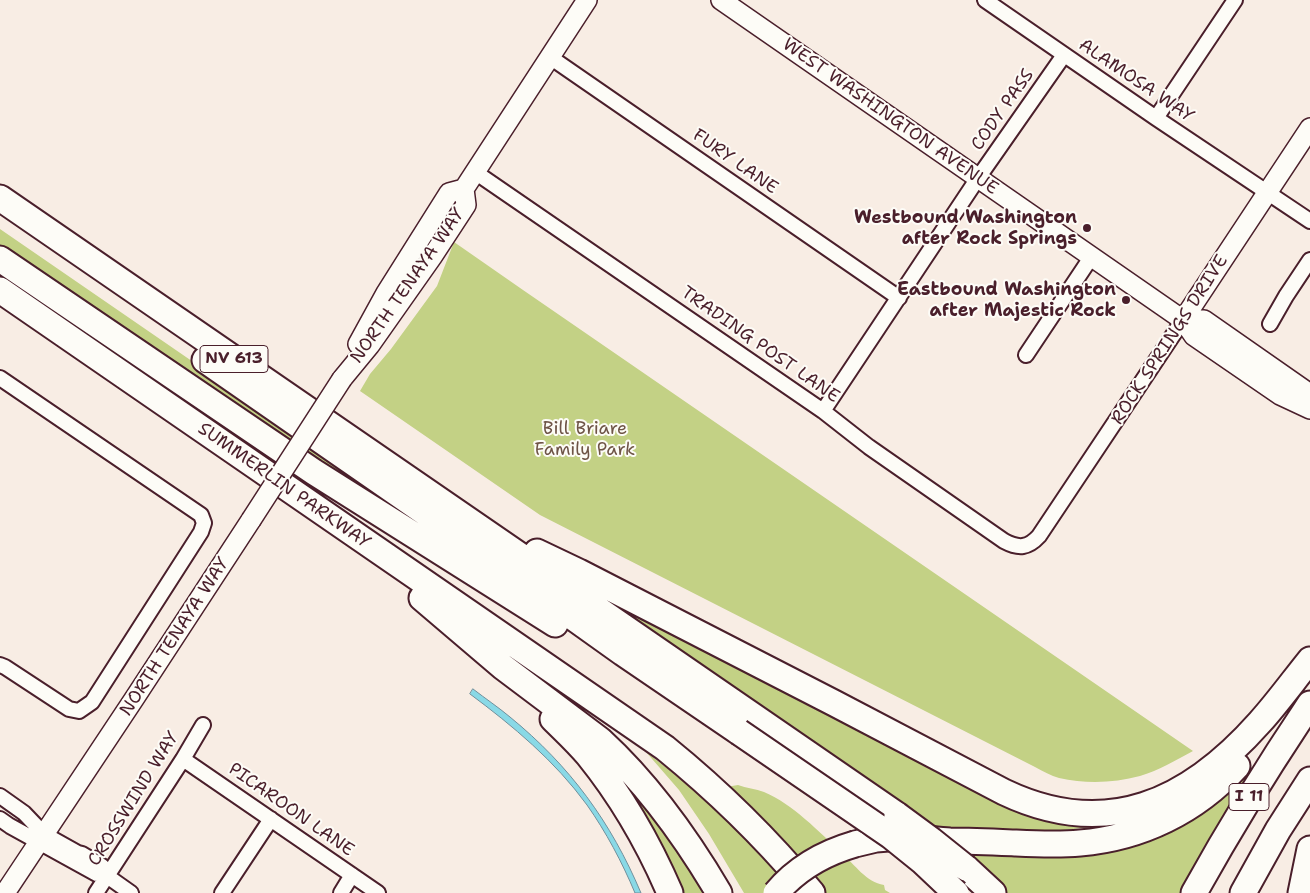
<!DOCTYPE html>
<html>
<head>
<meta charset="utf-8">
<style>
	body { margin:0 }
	canvas { display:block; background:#f8ede4 }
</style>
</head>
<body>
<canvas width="1310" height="893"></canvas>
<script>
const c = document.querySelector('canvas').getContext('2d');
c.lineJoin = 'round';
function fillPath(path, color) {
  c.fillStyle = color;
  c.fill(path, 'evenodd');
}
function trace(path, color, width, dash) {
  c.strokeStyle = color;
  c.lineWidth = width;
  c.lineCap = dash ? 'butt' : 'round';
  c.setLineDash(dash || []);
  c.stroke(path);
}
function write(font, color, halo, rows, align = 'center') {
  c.font = font + ' "Shantell Sans",sans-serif';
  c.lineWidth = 4;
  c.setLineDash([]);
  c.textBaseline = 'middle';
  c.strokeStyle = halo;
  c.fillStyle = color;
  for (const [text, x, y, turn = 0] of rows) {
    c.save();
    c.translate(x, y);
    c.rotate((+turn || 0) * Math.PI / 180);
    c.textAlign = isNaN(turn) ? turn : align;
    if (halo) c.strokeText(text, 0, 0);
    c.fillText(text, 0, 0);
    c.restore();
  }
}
const green = new Path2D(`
	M 0,229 L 433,527 L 523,592 L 311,462 L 0,249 Z
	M 454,242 L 523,290 L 1193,751 C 1176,760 1158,771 1140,776 C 1114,783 1086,784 1059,778 C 1051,776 1043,771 1035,767 L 540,515 L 360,391 L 370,374 L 391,349 L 437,286 Z
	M 575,579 L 1008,802 L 1118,823 L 1082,828 L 1046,832 L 991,830 L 938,830 Z
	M 646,752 C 701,793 753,840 797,893 L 744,893 L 709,834 L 679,790 Z
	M 597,753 L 647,805 L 709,893 L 678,893 Z
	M 1247,770 L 1250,773 L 1213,835 L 1181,893 L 981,893 L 961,848 L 1085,854 L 1109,852 L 1137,845 L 1179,827 L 1210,805 Z
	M 738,785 C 746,788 756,789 764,792 C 793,804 819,832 842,853 C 855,865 866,882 884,885 L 885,890 L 890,893 L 824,893 L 792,854 L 726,787 Z`);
const water = new Path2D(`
	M 473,689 C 486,699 498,707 510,717 C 570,766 611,822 641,893 L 635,893 C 622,862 606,832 587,805 C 555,761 513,726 470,694 Z`);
const street = new Path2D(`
	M 985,0 L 1156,118 L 1310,221
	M 550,57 L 899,298
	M 1156,118 L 1235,0
	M 475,172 L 823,411 L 869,447 L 1004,541 C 1019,549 1028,548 1039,536 L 1183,320
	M 1270,324 L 1286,296 L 1310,260
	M 1026,355 L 1092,256
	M 0,378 L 201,515 L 204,523 L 201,532 L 92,702 L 79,711 L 69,709 L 5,667 L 0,665
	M 823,411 L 978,178 L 1064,55
	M 183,759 L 378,893
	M 0,796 L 24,813 L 44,834 L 78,853 L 82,854 L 102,866 L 107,876
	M 0,819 L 10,826 L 97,874 L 107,876 L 131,893
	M 96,893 L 183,759 L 203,725
	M 222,893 L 271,819
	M 341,893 L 352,875`);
const secondary = new Path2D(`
	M 721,0 L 1183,320 L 1194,336 L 1280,395 L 1310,409
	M 1183,320 L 1310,128
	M 1183,320 L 1204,320 L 1310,394
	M 358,344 L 386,293 L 449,193 L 464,189
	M 342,379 L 370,345 L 432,257 L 466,205 L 464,189 L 587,0
	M 5,893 L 134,699 L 251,520`);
const highway = new Path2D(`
	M 0,198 L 897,815
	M 0,259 L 314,472 L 555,624
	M 0,290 L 665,748 C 718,791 768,840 812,893
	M 205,360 L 469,543 L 623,653 L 739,732
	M 537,552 L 579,572 L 834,703 L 1004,792 C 1107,841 1189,802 1260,722 C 1278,702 1293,681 1310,660
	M 422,598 L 503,667 L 600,740 C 648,784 686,837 719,893
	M 553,719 C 565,731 577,742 588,755 C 622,797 649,844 670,893
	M 855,844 L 876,839 L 901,837 C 917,837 934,840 950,841 C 972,841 993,842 1015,843 C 1037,844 1058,845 1080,843 C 1141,838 1196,811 1237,766
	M 966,868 L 993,893
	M 1194,893 C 1230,828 1269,765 1310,704
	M 1243,893 L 1278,830 L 1310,780
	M 1301,893 L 1310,849`);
const secondaryBridge = new Path2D(`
	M 251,520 L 342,379`);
const highwayBridge = new Path2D(`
	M 739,732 L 891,836 L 922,861 L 956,893
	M 897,815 L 931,840 L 966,868
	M 776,893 C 797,868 824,853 855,844`);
const markers = [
	[1087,228,5,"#4a1f2b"],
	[1126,300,5,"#4a1f2b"]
];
const shields = [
	[234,359,68],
	[1249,797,40]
];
const shieldNames = [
	["NV 613",234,359],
	["I 11",1249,797]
];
const streetNames = [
	["ALAMOSA WAY",1136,81,34],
	["CODY PASS",1003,110,-55],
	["WEST WASHINGTON AVENUE",890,117,35],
	["FURY LANE",735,162,35],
	["NORTH TENAYA WAY",408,286,-55],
	["ROCK SPRINGS DRIVE",1170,340,-57],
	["TRADING POST LANE",760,345,35],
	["SUMMERLIN PARKWAY",284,486,35],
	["NORTH TENAYA WAY",175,637,-57],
	["CROSSWIND WAY",134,799,-58],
	["PICAROON LANE",291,810,35]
];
const poiNames = [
	["Westbound Washington",1077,218],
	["after Rock Springs",1077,239],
	["Eastbound Washington",1116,290],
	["after Majestic Rock",1116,311]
];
const parkNames = [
	["Bill Briare",585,429],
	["Family Park",585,450]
];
fillPath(green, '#c3d185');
fillPath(water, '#89d9e6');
trace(water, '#708f9b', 1);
trace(street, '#4a1f2b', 18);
trace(secondary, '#4a1f2b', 22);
trace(highway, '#4a1f2b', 29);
trace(street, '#fdfcf7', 14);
trace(secondary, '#fdfcf7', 19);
trace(highway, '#fdfcf7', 25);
trace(secondaryBridge, '#4a1f2b', 22, []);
trace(highwayBridge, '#4a1f2b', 29, []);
trace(secondaryBridge, '#fdfcf7', 19);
trace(highwayBridge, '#fdfcf7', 25);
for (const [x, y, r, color] of markers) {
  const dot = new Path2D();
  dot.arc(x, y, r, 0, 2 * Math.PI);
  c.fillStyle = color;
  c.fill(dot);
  trace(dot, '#fdfcf7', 2);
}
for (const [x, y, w] of shields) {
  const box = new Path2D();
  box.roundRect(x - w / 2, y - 13.5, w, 27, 4);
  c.fillStyle = '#fdfcf7';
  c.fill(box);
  trace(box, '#4a1f2b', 1);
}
write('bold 16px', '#4a1f2b', null, shieldNames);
write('18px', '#4a1f2b', '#fdfcf7', streetNames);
write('bold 18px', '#4a1f2b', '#fdfcf7', poiNames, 'right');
write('18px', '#6e5446', '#fdfcf7', parkNames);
</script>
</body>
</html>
